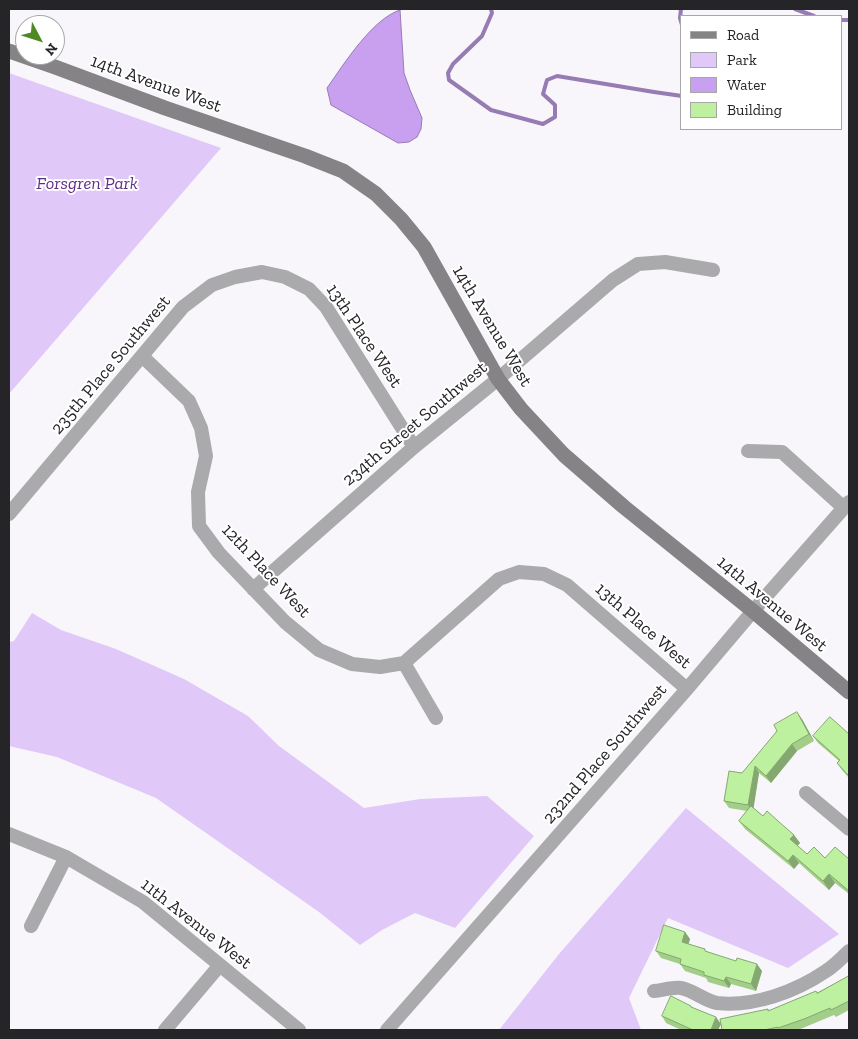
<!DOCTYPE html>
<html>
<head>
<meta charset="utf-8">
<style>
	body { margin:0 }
	#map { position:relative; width:858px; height:1039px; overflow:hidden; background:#f8f6fb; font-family:"Zilla Slab",serif }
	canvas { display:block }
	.frame { position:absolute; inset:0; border:10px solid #252426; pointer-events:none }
	.legend { position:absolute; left:680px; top:15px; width:162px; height:115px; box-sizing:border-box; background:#fff; border:1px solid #a8a7a8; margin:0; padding:6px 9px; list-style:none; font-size:15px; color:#252426 }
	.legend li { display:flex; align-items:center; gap:10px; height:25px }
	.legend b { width:25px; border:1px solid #a8a7a8 }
	.north { position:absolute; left:15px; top:15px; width:50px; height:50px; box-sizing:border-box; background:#fff; border:1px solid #a8a7a8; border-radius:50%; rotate:130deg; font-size:14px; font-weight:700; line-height:20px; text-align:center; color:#252426 }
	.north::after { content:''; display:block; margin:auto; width:18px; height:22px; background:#508924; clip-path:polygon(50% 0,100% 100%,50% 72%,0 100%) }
</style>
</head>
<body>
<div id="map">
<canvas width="858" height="1039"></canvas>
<div class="frame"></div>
<ul class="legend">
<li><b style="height:6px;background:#858386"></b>Road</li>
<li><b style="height:14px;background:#e0c8f9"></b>Park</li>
<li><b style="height:14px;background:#c8a0ef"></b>Water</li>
<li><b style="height:14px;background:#bdf09f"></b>Building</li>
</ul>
<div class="north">N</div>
</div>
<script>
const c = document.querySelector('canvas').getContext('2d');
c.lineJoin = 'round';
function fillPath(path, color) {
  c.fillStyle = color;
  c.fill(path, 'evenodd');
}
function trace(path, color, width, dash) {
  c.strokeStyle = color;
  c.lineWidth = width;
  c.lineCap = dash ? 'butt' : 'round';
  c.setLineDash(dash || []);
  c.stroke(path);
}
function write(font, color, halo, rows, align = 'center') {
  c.font = font + ' "Zilla Slab",serif';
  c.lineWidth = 4;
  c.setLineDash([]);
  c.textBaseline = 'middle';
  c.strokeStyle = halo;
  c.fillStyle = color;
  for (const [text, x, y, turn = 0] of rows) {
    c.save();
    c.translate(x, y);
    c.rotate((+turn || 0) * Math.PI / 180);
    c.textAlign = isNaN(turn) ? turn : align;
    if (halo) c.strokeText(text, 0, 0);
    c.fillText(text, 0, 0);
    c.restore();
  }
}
const green = new Path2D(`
	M 9,73 L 221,148 L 9,394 Z
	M 32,613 L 61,630 L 116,649 L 184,679 L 248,716 L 279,746 L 364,808 L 420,799 L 487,796 L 534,836 L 455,928 L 415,913 L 382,930 L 360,945 L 319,912 L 156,798 L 57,757 L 9,746 L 9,642 L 14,641 Z
	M 686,808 L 839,934 L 788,968 L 668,918 L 629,998 L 641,1030 L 499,1030 L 559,954 Z`);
const water = new Path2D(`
	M 400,10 L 404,73 L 410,90 L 422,118 L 421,129 L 417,137 L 409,142 L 398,143 L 331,105 L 327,88 C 344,64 372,19 400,10 Z`);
const stream = new Path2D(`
	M 491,9 L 492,13 L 482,36 L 453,64 L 448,73 L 449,80 L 491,110 L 543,124 L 555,117 L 555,105 L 543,94 L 547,80 L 557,76 L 654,92 L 682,96
	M 681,9 L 680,18 L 682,25
	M 795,9 L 814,16
	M 842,20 L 849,20`);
const street = new Path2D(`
	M 142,356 L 189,401 L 201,428 L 206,456 L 198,492 L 199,526 L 219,553 L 285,622 L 319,650 L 352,664 L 380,667 L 404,663
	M 748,451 L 782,452 L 844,508
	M 9,514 L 183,307 L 212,285 L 235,277 L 262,272 L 285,277 L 309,289 L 326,307 L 414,447
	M 253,589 L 414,447 L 498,379 L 613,280 L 638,264 L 665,262 L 713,270
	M 404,663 L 499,579 L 519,572 L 544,574 L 567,585 L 687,689
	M 404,663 L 436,718
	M 806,793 L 849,829
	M 9,834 L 66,857 L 143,902 L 299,1030
	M 31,926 L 66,857
	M 654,991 C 663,990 673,987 681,988 C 693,990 705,1001 717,1003 C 754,1007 795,992 826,971 C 834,966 842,958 849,951
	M 165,1030 L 220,965
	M 387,1030 L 687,689 L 753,611 L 849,502`);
const secondary = new Path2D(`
	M 9,51 L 55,67 L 165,108 L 305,156 L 343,171 L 376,194 L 401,219 L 424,247 L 498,379 L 521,409 L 564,455 L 624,507 L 753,611 L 849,692`);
const wall = new Path2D(`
	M 802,719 L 814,741 L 797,751 L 771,783 L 759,773 L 753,808 L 763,816 L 794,835 L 800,843 L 797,846 L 807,854 L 825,858 L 849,859 L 849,894 L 835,883 L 829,890 L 799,863 L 794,869 L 745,829 L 739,821 L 747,811 L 729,808 L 724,801 L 742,773 Z
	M 849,734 L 849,778 L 842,770 L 837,763 L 839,761 L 818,743 L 813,736 Z
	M 685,932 L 690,939 L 688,944 L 707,952 L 762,971 L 756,991 L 731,984 L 729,988 L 708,982 L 706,978 L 685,971 L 680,964 L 661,958 L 656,951 Z
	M 849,976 L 849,1010 L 836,1017 L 834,1015 L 798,1030 L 722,1030 L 721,1024 L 718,1030 L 681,1030 L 666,1023 L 662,1016 L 692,1007 L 721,1024 L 768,1009 L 769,1011 L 818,992 Z`);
const shadedWall = new Path2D(`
	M 797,712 L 802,719 L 814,741 L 809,734 Z
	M 792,744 L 797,751 L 771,783 L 766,776 Z
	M 755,766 L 759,773 L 753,812 L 748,805 Z
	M 794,835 L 800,843 L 796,847 L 790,839 Z
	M 793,855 L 799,863 L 794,869 L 788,861 Z
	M 829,874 L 835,883 L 829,890 L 823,881 Z
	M 685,932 L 690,939 L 687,949 L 682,942 Z
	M 757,964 L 762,971 L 756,991 L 751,984 Z
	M 726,977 L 731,984 L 729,988 L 724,981 Z
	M 716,1017 L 721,1024 L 718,1030 L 711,1030 Z`);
const building = new Path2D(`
	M 797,712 L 809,734 L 792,744 L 766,776 L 755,766 L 748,805 L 724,801 L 729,771 L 742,773 L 777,731 L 774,725 Z
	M 830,717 L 849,734 L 849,774 L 848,775 L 837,763 L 840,760 L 813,736 Z
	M 751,806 L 763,816 L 767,811 L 778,821 L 794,835 L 790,839 L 807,854 L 814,847 L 825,858 L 835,847 L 849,859 L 849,891 L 829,874 L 823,881 L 793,855 L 788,861 L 739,821 Z
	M 664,925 L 685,932 L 682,942 L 705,949 L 705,951 L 736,961 L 737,958 L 757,964 L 751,984 L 726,977 L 724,981 L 704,975 L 704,972 L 680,964 L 681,959 L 656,951 Z
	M 849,976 L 849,1001 L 831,1010 L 830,1008 L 804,1019 L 778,1028 L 778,1027 L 764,1030 L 722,1030 L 720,1019 L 768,1009 L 768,1011 L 816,991 L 817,993 Z
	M 671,996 L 691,1006 L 691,1007 L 716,1017 L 711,1030 L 693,1030 L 662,1016 Z`);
const streetNames = [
	["14th Avenue West",156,84,20],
	["14th Avenue West",492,326,59],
	["13th Place West",364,336,56],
	["235th Place Southwest",111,365,-50],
	["234th Street Southwest",415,424,-40],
	["12th Place West",266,571,47],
	["14th Avenue West",772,604,40],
	["13th Place West",643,626,41],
	["232nd Place Southwest",605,754,-49],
	["11th Avenue West",196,924,38]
];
const parkNames = [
	["Forsgren Park",87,184]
];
fillPath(green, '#e0c8f9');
fillPath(water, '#c8a0ef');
trace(water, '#977bb3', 1);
trace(stream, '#977bb3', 4);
trace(street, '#aaa9ab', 14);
trace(secondary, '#858386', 15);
fillPath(wall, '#a3ce89');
fillPath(shadedWall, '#84a86f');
fillPath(building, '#bdf09f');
trace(building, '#84a86f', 1);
write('18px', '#252426', '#fff', streetNames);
write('italic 18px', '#602d88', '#fff', parkNames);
</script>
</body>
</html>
